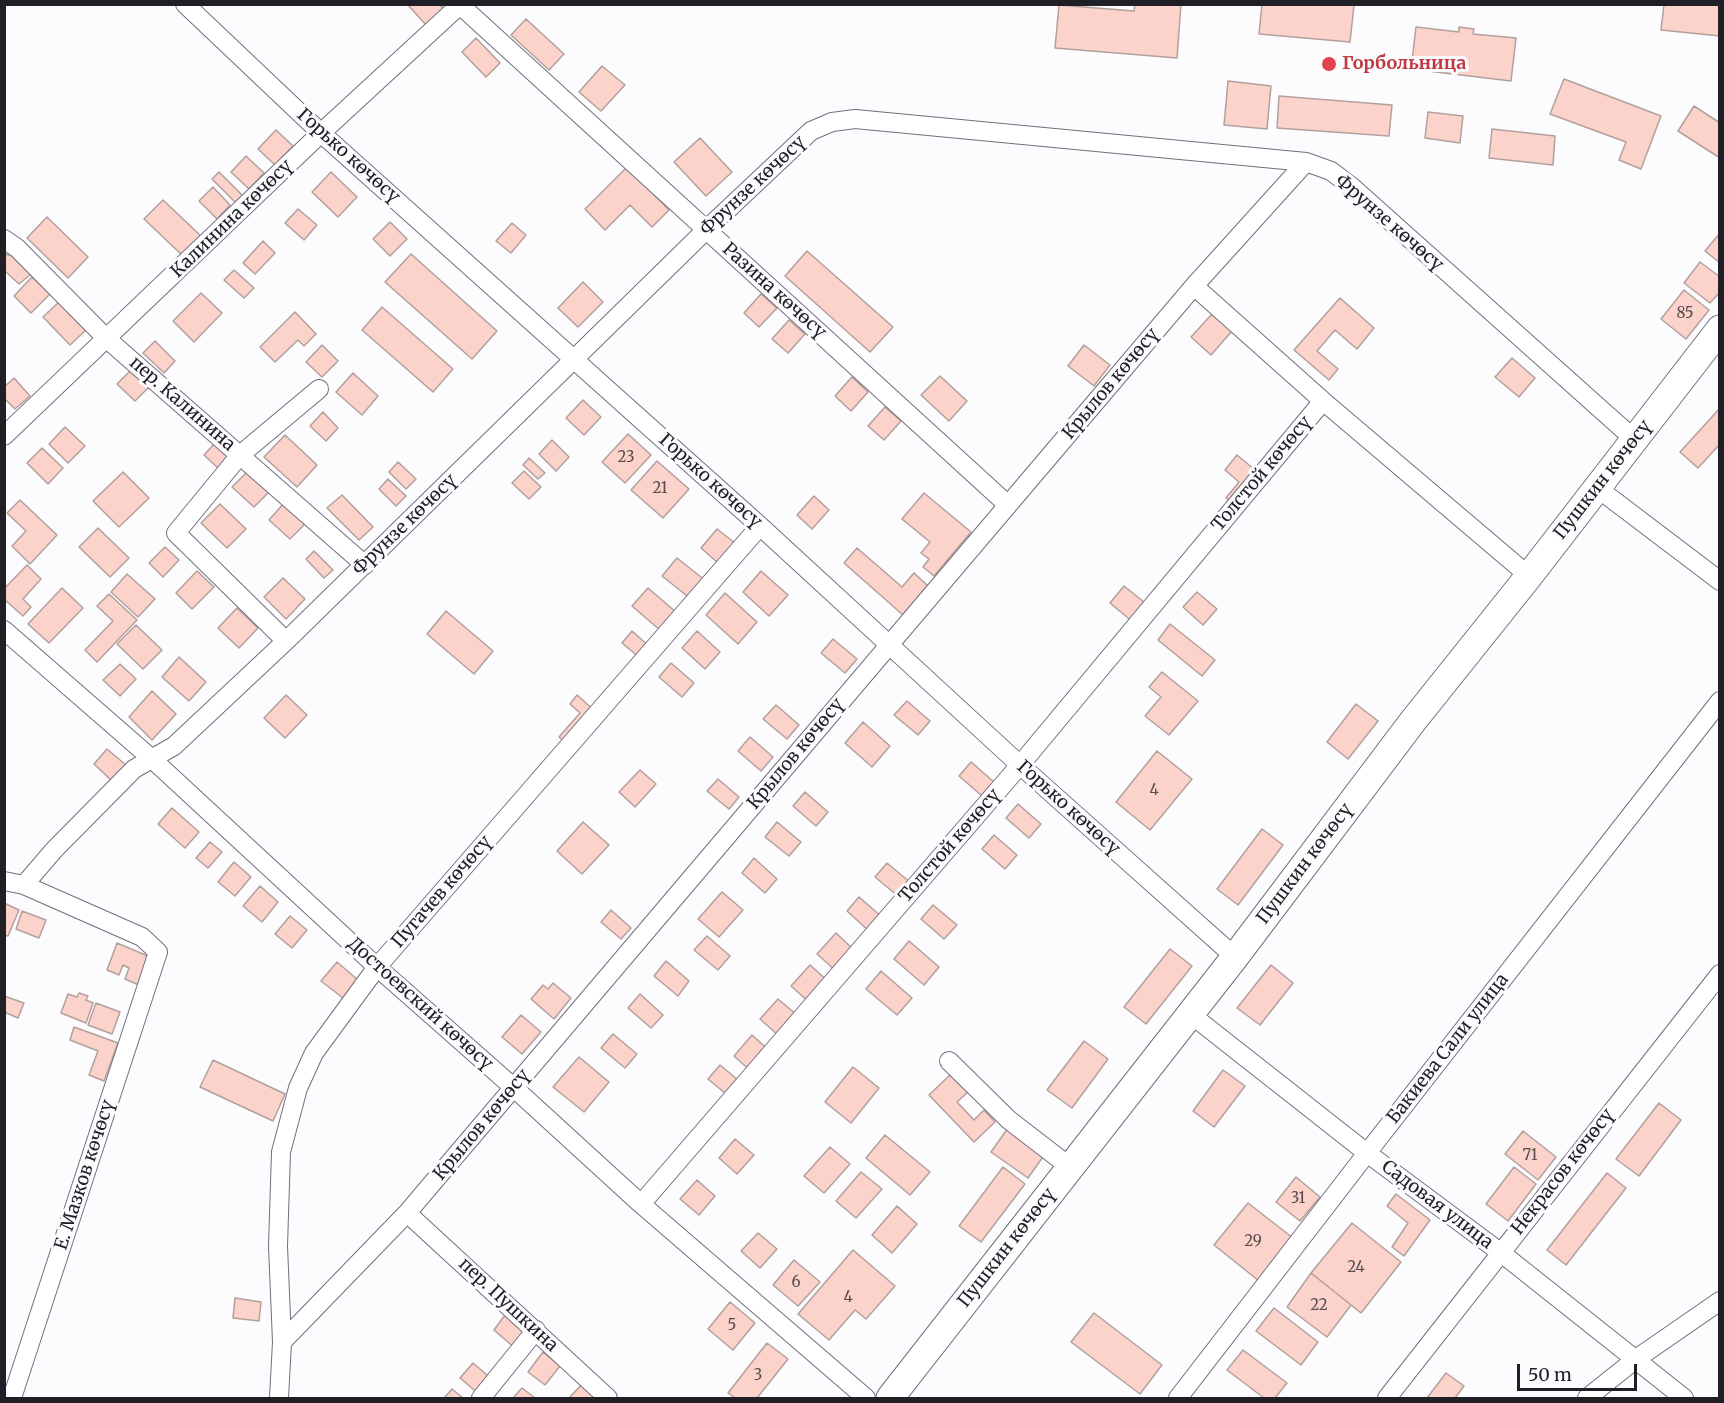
<!DOCTYPE html>
<html>
<head>
<meta charset="utf-8">
<style>
	body { margin:0 }
	#map { position:relative; width:1724px; height:1403px; overflow:hidden; background:#fcfbfe; font-family:Merriweather,serif }
	canvas { display:block }
	.frame { position:absolute; inset:0; border:6px solid #201f25; pointer-events:none }
	.scale { position:absolute; left:1517px; top:1364px; width:120px; height:27px; box-sizing:border-box; border:3px solid #201f25; border-top:0; padding-left:8px; font-size:18px; line-height:21px; white-space:nowrap; color:#201f25; -webkit-text-stroke:4px #fcfbfe; paint-order:stroke }
</style>
</head>
<body>
<div id="map">
<canvas width="1724" height="1403"></canvas>
<div class="frame"></div>
<div class="scale">50 m</div>
</div>
<script>
const c = document.querySelector('canvas').getContext('2d');
c.lineJoin = 'round';
function fillPath(path, color) {
  c.fillStyle = color;
  c.fill(path, 'evenodd');
}
function trace(path, color, width, dash) {
  c.strokeStyle = color;
  c.lineWidth = width;
  c.lineCap = dash ? 'butt' : 'round';
  c.setLineDash(dash || []);
  c.stroke(path);
}
function write(font, color, halo, rows, align = 'center') {
  c.font = font + ' Merriweather,serif';
  c.lineWidth = 6;
  c.setLineDash([]);
  c.textBaseline = 'middle';
  c.strokeStyle = halo;
  c.fillStyle = color;
  for (const [text, x, y, turn = 0] of rows) {
    c.save();
    c.translate(x, y);
    c.rotate((+turn || 0) * Math.PI / 180);
    c.textAlign = isNaN(turn) ? turn : align;
    if (halo) c.strokeText(text, 0, 0);
    c.fillText(text, 0, 0);
    c.restore();
  }
}
const building = new Path2D(`
	M 407,4 L 439,4 L 444,9 L 427,26 Z
	M 1135,4 L 1181,4 L 1177,58 L 1055,48 L 1059,5 L 1134,11 Z
	M 1262,4 L 1354,5 L 1350,42 L 1259,34 Z
	M 1664,4 L 1720,4 L 1720,36 L 1661,30 Z
	M 526,19 L 564,54 L 549,70 L 511,35 Z
	M 1416,27 L 1459,32 L 1459,27 L 1474,29 L 1473,34 L 1516,38 L 1511,81 L 1411,69 Z
	M 476,38 L 500,63 L 486,77 L 462,52 Z
	M 602,66 L 625,85 L 601,111 L 579,92 Z
	M 1564,79 L 1661,116 L 1641,169 L 1619,160 L 1626,142 L 1550,114 Z
	M 1228,81 L 1271,86 L 1267,129 L 1224,125 Z
	M 1279,96 L 1392,105 L 1389,136 L 1277,128 Z
	M 1694,106 L 1720,123 L 1720,158 L 1678,131 Z
	M 1428,112 L 1463,116 L 1460,143 L 1425,138 Z
	M 1492,129 L 1555,136 L 1553,165 L 1489,158 Z
	M 276,130 L 293,146 L 275,165 L 258,149 Z
	M 700,138 L 732,172 L 706,196 L 674,162 Z
	M 246,156 L 264,173 L 249,189 L 231,172 Z
	M 627,167 L 669,210 L 652,227 L 630,205 L 605,230 L 585,209 Z
	M 219,172 L 244,197 L 237,204 L 212,179 Z
	M 331,172 L 357,197 L 338,217 L 312,192 Z
	M 213,187 L 230,205 L 217,219 L 199,201 Z
	M 163,200 L 201,236 L 182,255 L 144,219 Z
	M 298,209 L 317,225 L 304,240 L 285,223 Z
	M 47,217 L 88,257 L 68,278 L 27,238 Z
	M 390,222 L 407,239 L 390,256 L 373,239 Z
	M 512,223 L 526,235 L 511,253 L 496,241 Z
	M 1720,233 L 1720,263 L 1705,251 Z
	M 263,241 L 275,253 L 255,274 L 243,263 Z
	M 807,251 L 893,327 L 870,352 L 785,276 Z
	M 4,254 L 13,256 L 31,274 L 19,284 L 6,272 L 4,273 Z
	M 411,254 L 497,331 L 472,359 L 385,282 Z
	M 1700,262 L 1720,277 L 1720,292 L 1710,303 L 1684,283 Z
	M 234,270 L 254,288 L 244,298 L 224,280 Z
	M 32,277 L 50,294 L 31,313 L 14,296 Z
	M 583,282 L 603,302 L 578,327 L 558,308 Z
	M 1684,290 L 1709,310 L 1686,339 L 1661,319 Z
	M 201,293 L 222,313 L 194,342 L 173,321 Z
	M 761,294 L 777,308 L 759,327 L 744,313 Z
	M 1340,298 L 1374,328 L 1357,349 L 1335,330 L 1317,351 L 1338,369 L 1329,380 L 1294,350 Z
	M 59,302 L 86,330 L 70,345 L 43,317 Z
	M 382,307 L 453,369 L 433,392 L 362,330 Z
	M 295,312 L 316,334 L 304,346 L 298,340 L 275,362 L 260,347 Z
	M 1212,314 L 1232,331 L 1211,355 L 1191,337 Z
	M 789,320 L 805,334 L 788,353 L 772,339 Z
	M 155,341 L 175,361 L 164,373 L 143,353 Z
	M 322,345 L 338,361 L 322,377 L 306,362 Z
	M 1084,345 L 1110,365 L 1094,386 L 1068,366 Z
	M 1512,358 L 1535,378 L 1519,397 L 1495,377 Z
	M 132,369 L 150,386 L 135,401 L 117,384 Z
	M 353,373 L 378,396 L 362,415 L 336,392 Z
	M 940,376 L 967,401 L 949,421 L 921,395 Z
	M 852,377 L 868,392 L 851,411 L 835,396 Z
	M 14,378 L 30,396 L 15,409 L 4,398 L 4,387 Z
	M 583,400 L 601,417 L 584,435 L 566,418 Z
	M 885,407 L 901,421 L 884,440 L 868,426 Z
	M 1720,408 L 1720,444 L 1698,468 L 1680,452 Z
	M 323,412 L 338,428 L 326,441 L 310,426 Z
	M 65,427 L 85,446 L 68,463 L 49,444 Z
	M 628,434 L 651,455 L 625,483 L 602,462 Z
	M 285,435 L 317,465 L 297,487 L 264,457 Z
	M 552,440 L 569,457 L 556,471 L 539,454 Z
	M 215,443 L 231,458 L 220,470 L 204,455 Z
	M 42,448 L 63,468 L 48,484 L 27,463 Z
	M 1237,455 L 1260,474 L 1235,505 L 1226,498 L 1239,482 L 1225,470 Z
	M 529,458 L 545,473 L 538,479 L 523,465 Z
	M 657,461 L 689,489 L 663,518 L 631,490 Z
	M 398,462 L 416,479 L 406,489 L 389,472 Z
	M 250,469 L 272,489 L 254,507 L 232,487 Z
	M 524,471 L 541,487 L 529,499 L 512,483 Z
	M 123,472 L 149,498 L 119,527 L 93,501 Z
	M 388,479 L 406,496 L 396,506 L 379,489 Z
	M 924,493 L 971,532 L 934,576 L 923,567 L 929,559 L 921,553 L 930,542 L 902,519 Z
	M 342,495 L 373,527 L 359,540 L 327,508 Z
	M 814,496 L 829,510 L 812,529 L 797,515 Z
	M 20,500 L 57,535 L 30,564 L 12,546 L 26,531 L 7,513 Z
	M 285,502 L 307,522 L 290,539 L 269,520 Z
	M 220,504 L 246,529 L 227,548 L 201,523 Z
	M 98,528 L 129,558 L 110,577 L 79,547 Z
	M 717,529 L 735,543 L 718,563 L 701,548 Z
	M 165,547 L 179,560 L 163,577 L 149,563 Z
	M 857,548 L 902,587 L 914,573 L 928,586 L 903,615 L 844,563 Z
	M 314,551 L 333,570 L 324,578 L 306,559 Z
	M 677,558 L 706,581 L 691,599 L 662,576 Z
	M 27,565 L 41,579 L 23,599 L 31,607 L 23,616 L 4,599 L 4,589 Z
	M 197,571 L 214,587 L 192,609 L 176,593 Z
	M 761,571 L 788,595 L 769,616 L 743,592 Z
	M 127,574 L 155,599 L 138,617 L 111,592 Z
	M 283,578 L 305,599 L 286,619 L 264,597 Z
	M 1124,586 L 1149,606 L 1134,623 L 1110,603 Z
	M 62,588 L 83,608 L 49,643 L 28,624 Z
	M 648,588 L 677,613 L 661,631 L 632,606 Z
	M 1197,592 L 1217,609 L 1203,625 L 1183,607 Z
	M 725,593 L 757,622 L 738,644 L 706,615 Z
	M 109,594 L 137,620 L 97,662 L 85,650 L 113,621 L 97,606 Z
	M 237,608 L 258,628 L 239,648 L 218,628 Z
	M 446,611 L 493,651 L 474,674 L 427,634 Z
	M 1170,624 L 1215,660 L 1202,676 L 1158,640 Z
	M 136,625 L 162,650 L 143,669 L 117,644 Z
	M 632,631 L 649,646 L 640,658 L 622,643 Z
	M 697,631 L 720,652 L 705,669 L 682,648 Z
	M 833,639 L 857,659 L 845,673 L 821,653 Z
	M 179,657 L 206,682 L 189,701 L 162,677 Z
	M 671,663 L 694,683 L 682,697 L 659,677 Z
	M 120,664 L 136,679 L 120,696 L 103,680 Z
	M 1162,672 L 1198,701 L 1169,735 L 1145,716 L 1161,697 L 1149,687 Z
	M 152,691 L 176,714 L 152,740 L 129,717 Z
	M 286,695 L 307,715 L 285,738 L 264,718 Z
	M 577,695 L 597,713 L 569,745 L 559,737 L 580,713 L 570,704 Z
	M 907,701 L 930,721 L 918,735 L 894,715 Z
	M 1356,704 L 1378,721 L 1348,759 L 1327,742 Z
	M 776,705 L 799,725 L 787,739 L 763,719 Z
	M 863,722 L 890,746 L 872,767 L 845,743 Z
	M 750,737 L 773,757 L 761,771 L 738,751 Z
	M 107,749 L 127,766 L 113,782 L 94,764 Z
	M 1157,751 L 1192,779 L 1150,830 L 1116,802 Z
	M 971,762 L 994,782 L 982,796 L 959,776 Z
	M 640,770 L 656,784 L 635,807 L 619,792 Z
	M 718,779 L 739,797 L 729,809 L 707,791 Z
	M 805,792 L 828,812 L 816,826 L 793,806 Z
	M 1018,804 L 1041,824 L 1029,838 L 1006,818 Z
	M 172,808 L 199,832 L 185,848 L 158,824 Z
	M 583,822 L 609,845 L 582,874 L 557,851 Z
	M 777,822 L 801,842 L 789,856 L 765,837 Z
	M 1262,829 L 1283,845 L 1238,905 L 1217,889 Z
	M 994,835 L 1017,855 L 1005,869 L 982,849 Z
	M 210,842 L 222,852 L 208,868 L 196,858 Z
	M 754,858 L 777,879 L 765,893 L 742,873 Z
	M 234,862 L 251,877 L 235,896 L 218,882 Z
	M 887,863 L 911,883 L 899,897 L 875,877 Z
	M 260,886 L 278,902 L 262,922 L 243,906 Z
	M 722,892 L 743,910 L 719,937 L 698,919 Z
	M 859,897 L 882,917 L 870,932 L 847,911 Z
	M 4,903 L 19,910 L 8,936 L 4,935 Z
	M 933,905 L 957,925 L 944,939 L 921,919 Z
	M 611,910 L 631,928 L 621,939 L 601,922 Z
	M 22,911 L 46,920 L 39,938 L 16,929 Z
	M 290,916 L 307,930 L 292,948 L 275,934 Z
	M 836,933 L 854,950 L 836,971 L 817,954 Z
	M 707,936 L 730,956 L 718,970 L 694,950 Z
	M 909,941 L 939,967 L 924,985 L 894,959 Z
	M 117,943 L 150,957 L 139,985 L 125,979 L 129,968 L 123,965 L 119,975 L 107,970 Z
	M 1170,949 L 1192,966 L 1146,1024 L 1124,1007 Z
	M 666,961 L 689,981 L 678,996 L 654,976 Z
	M 337,962 L 358,980 L 343,998 L 321,981 Z
	M 810,965 L 829,982 L 810,1003 L 791,986 Z
	M 1271,965 L 1293,983 L 1260,1025 L 1237,1008 Z
	M 881,971 L 912,998 L 897,1015 L 866,989 Z
	M 553,983 L 571,998 L 554,1019 L 531,999 L 543,985 L 548,989 Z
	M 79,993 L 88,996 L 86,1000 L 93,1003 L 86,1023 L 61,1013 L 68,994 L 77,997 Z
	M 640,994 L 663,1015 L 651,1028 L 628,1008 Z
	M 4,996 L 24,1003 L 18,1018 L 4,1012 Z
	M 778,999 L 797,1015 L 779,1036 L 760,1019 Z
	M 96,1003 L 120,1012 L 112,1034 L 88,1025 Z
	M 521,1015 L 541,1032 L 522,1054 L 502,1037 Z
	M 74,1027 L 118,1043 L 104,1081 L 89,1075 L 98,1051 L 70,1040 Z
	M 613,1034 L 637,1054 L 625,1068 L 601,1048 Z
	M 752,1035 L 771,1052 L 753,1073 L 734,1056 Z
	M 1084,1041 L 1108,1059 L 1072,1108 L 1047,1090 Z
	M 579,1057 L 609,1082 L 584,1112 L 553,1087 Z
	M 213,1060 L 285,1094 L 273,1121 L 200,1087 Z
	M 720,1065 L 744,1085 L 732,1099 L 708,1079 Z
	M 853,1067 L 879,1088 L 851,1123 L 825,1102 Z
	M 1223,1070 L 1245,1086 L 1214,1127 L 1193,1111 Z
	M 951,1074 L 968,1092 L 957,1102 L 974,1120 L 984,1110 L 995,1122 L 974,1142 L 929,1095 Z
	M 1659,1103 L 1681,1120 L 1639,1176 L 1616,1159 Z
	M 1008,1128 L 1045,1154 L 1028,1178 L 991,1152 Z
	M 1523,1131 L 1556,1157 L 1538,1180 L 1505,1154 Z
	M 885,1135 L 930,1172 L 910,1195 L 866,1158 Z
	M 735,1139 L 754,1155 L 737,1174 L 719,1158 Z
	M 830,1147 L 850,1164 L 824,1193 L 804,1176 Z
	M 1003,1167 L 1025,1184 L 981,1242 L 959,1226 Z
	M 1514,1167 L 1536,1184 L 1508,1221 L 1486,1204 Z
	M 861,1172 L 882,1189 L 856,1218 L 836,1201 Z
	M 1607,1173 L 1626,1188 L 1566,1265 L 1547,1250 Z
	M 1296,1177 L 1320,1197 L 1300,1221 L 1276,1202 Z
	M 697,1180 L 715,1196 L 699,1215 L 680,1199 Z
	M 1396,1194 L 1430,1220 L 1404,1256 L 1392,1247 L 1408,1223 L 1387,1206 Z
	M 1248,1203 L 1293,1238 L 1259,1281 L 1214,1245 Z
	M 897,1206 L 917,1224 L 892,1253 L 872,1235 Z
	M 1352,1223 L 1401,1262 L 1361,1313 L 1311,1273 Z
	M 758,1233 L 777,1249 L 760,1268 L 741,1251 Z
	M 853,1250 L 895,1286 L 866,1319 L 855,1310 L 829,1340 L 798,1314 Z
	M 794,1260 L 820,1282 L 798,1306 L 773,1285 Z
	M 1311,1273 L 1351,1305 L 1327,1337 L 1287,1307 Z
	M 235,1298 L 261,1302 L 259,1321 L 233,1318 Z
	M 730,1302 L 755,1323 L 733,1350 L 708,1329 Z
	M 1274,1308 L 1318,1342 L 1301,1365 L 1256,1331 Z
	M 508,1311 L 531,1330 L 516,1349 L 494,1330 Z
	M 1094,1313 L 1162,1365 L 1140,1394 L 1071,1342 Z
	M 767,1343 L 788,1359 L 757,1398 L 735,1398 L 728,1393 Z
	M 1243,1350 L 1287,1383 L 1275,1398 L 1264,1398 L 1227,1370 Z
	M 543,1352 L 560,1366 L 545,1385 L 528,1372 Z
	M 473,1363 L 493,1380 L 480,1395 L 460,1378 Z
	M 1446,1373 L 1464,1386 L 1455,1398 L 1427,1398 Z
	M 584,1382 L 598,1394 L 594,1398 L 569,1398 Z
	M 522,1388 L 535,1398 L 513,1398 Z
	M 452,1389 L 463,1398 L 444,1398 Z`);
const minor = new Path2D(`
	M 185,4 L 321,133 L 760,526 L 1020,765 L 1235,957
	M 459,4 L 1008,505
	M 4,239 L 17,248 L 107,339 L 365,565
	M 1194,286 L 1323,401 L 1529,576
	M 4,436 L 321,133 L 461,4
	M 1596,487 L 1720,581
	M 4,630 L 152,759 L 377,967 L 513,1087 L 641,1204 L 866,1398
	M 286,641 L 176,533 L 240,455 L 319,389
	M 4,881 L 24,885 L 142,937 L 158,952 L 12,1398
	M 24,885 L 54,850 L 134,769 L 174,746 L 286,641 L 707,229 L 811,131 L 832,122 L 855,119 L 1306,162 L 1331,171 L 1352,187 L 1634,439
	M 1189,1013 L 1367,1153 L 1500,1252 L 1684,1398
	M 949,1061 L 1009,1120 L 1070,1167
	M 641,1204 L 1020,765 L 1323,401
	M 407,1213 L 608,1398
	M 282,1342 L 407,1213 L 1194,286 L 1306,162
	M 279,1398 L 282,1342 L 278,1246 L 281,1152 L 298,1088 L 314,1053 L 377,967 L 760,526
	M 481,1398 L 536,1330
	M 1178,1398 L 1367,1153 L 1720,701
	M 1387,1398 L 1720,974
	M 1587,1398 L 1636,1359 L 1720,1301`);
const highway = new Path2D(`
	M 890,1398 L 1235,957 L 1413,721 L 1529,576 L 1720,329`);
const markers = [
	[1329,64,8,"#e0444e"]
];
const numberNames = [
	["85",1685,314],
	["23",626,458],
	["21",660,489],
	["4",1154,791],
	["71",1530,1156],
	["31",1298,1199],
	["29",1253,1242],
	["24",1356,1268],
	["6",796,1283],
	["4",848,1298],
	["22",1319,1306],
	["5",732,1326],
	["3",758,1376]
];
const healthNames = [
	["Горбольница",1342,64]
];
const streetNames = [
	["Горько көчөсү",348,156,42],
	["Фрунзе көчөсү",753,186,-43],
	["Калинина көчөсү",232,219,-44],
	["Фрунзе көчөсү",1389,223,41],
	["Разина көчөсү",774,291,42],
	["Крылов көчөсү",1111,384,-50],
	["пер. Калинина",182,404,41],
	["Толстой көчөсү",1262,474,-50],
	["Пушкин көчөсү",1603,480,-52],
	["Горько көчөсү",710,481,42],
	["Фрунзе көчөсү",405,525,-44],
	["Крылов көчөсү",796,754,-50],
	["Горько көчөсү",1068,808,42],
	["Толстой көчөсү",950,846,-49],
	["Пушкин көчөсү",1305,864,-53],
	["Пугачев көчөсү",442,892,-49],
	["Достоевский көчөсү",420,1004,42],
	["Бакиева Сали улица",1448,1049,-52],
	["Крылов көчөсү",482,1125,-50],
	["Некрасов көчөсү",1563,1172,-52],
	["Е. Мазков көчөсү",85,1175,-72],
	["Садовая улица",1437,1205,37],
	["Пушкин көчөсү",1007,1248,-52],
	["пер. Пушкина",508,1305,43]
];
fillPath(building, '#fcd3cb');
trace(building, '#b2a09c', 1.5);
trace(minor, '#736f7e', 20);
trace(highway, '#736f7e', 29);
trace(minor, '#fff', 18);
trace(highway, '#fff', 27);
for (const [x, y, r, color] of markers) {
  const dot = new Path2D();
  dot.arc(x, y, r, 0, 2 * Math.PI);
  c.fillStyle = color;
  c.fill(dot);
  trace(dot, '#fcfbfe', 2);
}
write('15px', '#574c4e', null, numberNames);
write('bold 18px', '#be3a42', '#fcfbfe', healthNames, 'left');
write('18px', '#201f25', '#fcfbfe', streetNames);
</script>
</body>
</html>
